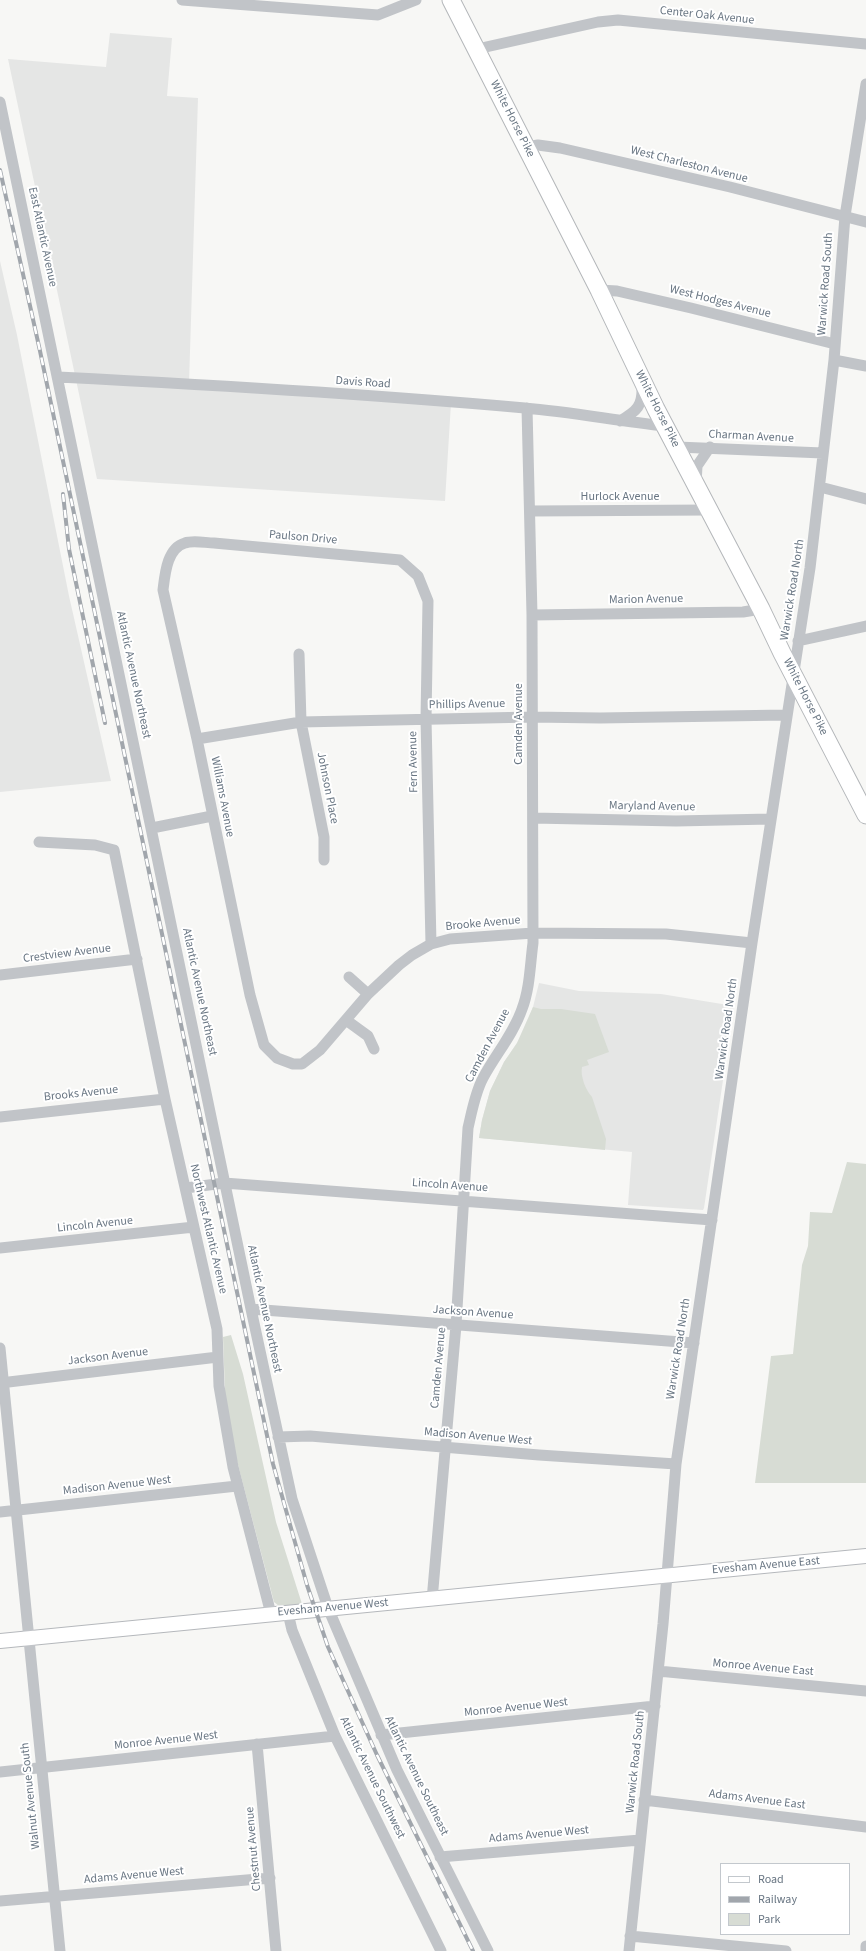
<!DOCTYPE html>
<html>
<head>
<meta charset="utf-8">
<style>
	body { margin:0 }
	#map { position:relative; width:866px; height:1951px; overflow:hidden; background:#f7f7f5; font-family:"Source Sans 3",sans-serif }
	canvas { display:block }
	.legend { position:absolute; left:720px; top:1863px; width:130px; height:72px; box-sizing:border-box; background:#fff; border:1px solid #c3c8cd; margin:0; padding:5px 7px; list-style:none; font-size:12px; color:#697683 }
	.legend li { display:flex; align-items:center; gap:8px; height:20px }
	.legend b { width:20px; border:1px solid #c3c8cd }
</style>
</head>
<body>
<div id="map">
<canvas width="866" height="1951"></canvas>
<ul class="legend">
<li><b style="height:5px;background:#fff"></b>Road</li>
<li><b style="height:5px;background:#a1a6ac"></b>Railway</li>
<li><b style="height:11px;background:#d7dcd4"></b>Park</li>
</ul>
</div>
<script>
const c = document.querySelector('canvas').getContext('2d');
c.lineJoin = 'round';
function fillPath(path, color) {
  c.fillStyle = color;
  c.fill(path, 'evenodd');
}
function trace(path, color, width, dash) {
  c.strokeStyle = color;
  c.lineWidth = width;
  c.lineCap = dash ? 'butt' : 'round';
  c.setLineDash(dash || []);
  c.stroke(path);
}
function write(font, color, halo, rows, align = 'center') {
  c.font = font + ' "Source Sans 3",sans-serif';
  c.lineWidth = 4;
  c.setLineDash([]);
  c.textBaseline = 'middle';
  c.strokeStyle = halo;
  c.fillStyle = color;
  for (const [text, x, y, turn = 0] of rows) {
    c.save();
    c.translate(x, y);
    c.rotate((+turn || 0) * Math.PI / 180);
    c.textAlign = isNaN(turn) ? turn : align;
    if (halo) c.strokeText(text, 0, 0);
    c.fillText(text, 0, 0);
    c.restore();
  }
}
const built = new Path2D(`
	M 110,33 L 172,38 L 167,96 L 198,98 L 189,383 L 451,403 L 445,501 L 97,479 L 8,59 L 106,67 Z
	M 0,261 L 17,335 L 69,596 L 111,781 L 0,792 Z
	M 539,983 L 579,991 L 661,994 L 734,1006 L 704,1208 L 703,1210 L 628,1205 L 632,1152 L 479,1138 L 482,1120 L 490,1091 L 504,1062 L 517,1043 L 525,1028 L 533,1007 Z`);
const green = new Path2D(`
	M 533,1007 L 541,1009 L 561,1009 L 595,1014 L 609,1052 L 587,1060 L 589,1065 L 582,1067 C 580,1076 586,1091 592,1097 L 606,1139 L 605,1150 L 479,1138 L 482,1120 L 490,1091 L 504,1062 L 517,1043 Z
	M 847,1162 L 866,1164 L 866,1483 L 755,1483 L 771,1356 L 793,1354 L 802,1265 L 808,1246 L 810,1212 L 832,1213 Z
	M 231,1335 L 243,1374 L 276,1522 L 302,1604 L 279,1606 L 274,1602 L 226,1419 L 223,1337 Z`);
const minor = new Path2D(`
	M 182,0 L 378,15 L 416,0
	M 477,49 L 598,22 L 618,20 L 866,44
	M 0,102 L 251,1309 L 292,1499 L 328,1608 L 397,1770 L 488,1951
	M 526,147 L 538,145 L 560,148 L 730,187 L 866,222
	M 599,290 L 617,291 L 691,308 L 835,344
	M 834,360 L 866,366
	M 58,377 C 214,385 370,394 525,408 C 572,412 618,421 665,426
	M 620,421 C 637,411 643,406 642,385
	M 677,447 L 823,453
	M 696,484 L 697,466 L 710,447
	M 820,487 L 866,499
	M 530,511 L 710,510
	M 532,615 L 743,612 L 761,609
	M 798,641 L 866,626
	M 299,654 L 301,722 L 324,837 L 324,860
	M 197,739 L 301,722 L 532,717 L 600,718 L 786,715
	M 533,818 L 676,821 L 771,819
	M 152,828 L 212,816
	M 39,842 L 95,845 L 114,850 L 165,1099 L 217,1329 L 219,1386 L 233,1467 L 271,1614
	M 431,944 L 426,719 L 428,601 L 418,576 L 400,560 L 214,543 C 206,543 193,540 185,543 C 167,548 165,574 163,590 L 197,739 L 250,995 L 264,1045 L 277,1058 L 293,1064 L 302,1064 L 320,1050 L 368,994 L 399,965 L 412,955 L 431,944 L 450,939 L 533,933 L 666,934 L 752,943
	M 0,975 L 137,959
	M 349,977 L 368,994
	M 346,1020 L 368,1036 L 374,1049
	M 0,1117 L 165,1099
	M 186,1188 L 224,1183 L 712,1220
	M 0,1248 L 194,1227
	M 251,1309 L 694,1343
	M 0,1348 L 60,1951
	M 0,1383 L 218,1357
	M 278,1437 L 310,1436 L 539,1455 L 676,1464
	M 0,1512 L 237,1486
	M 432,1600 L 456,1325 L 468,1128 C 472,1111 475,1093 483,1078 C 495,1055 513,1035 522,1009 C 530,988 530,965 533,943 L 532,615 L 527,408
	M 288,1613 L 292,1630 L 335,1736 L 441,1951
	M 658,1671 L 866,1691
	M 381,1735 L 655,1706
	M 257,1744 L 276,1951
	M 0,1772 L 335,1736
	M 644,1800 L 866,1827
	M 440,1857 L 640,1840
	M 0,1901 L 270,1878
	M 630,1936 L 786,1951
	M 629,1951 L 663,1624 L 676,1464 L 752,943 L 810,568 L 834,360 L 845,216 L 866,84
	M 866,1951 L 866,1946`);
const major = new Path2D(`
	M 0,1641 L 866,1556`);
const highway = new Path2D(`
	M 451,0 L 599,290 L 656,409 L 761,609 L 782,653 L 866,815`);
const rail = new Path2D(`
	M 0,170 L 40,351 L 273,1464 L 307,1585 L 328,1647 L 377,1755 L 473,1951
	M 63,494 L 69,549 L 105,723`);
const streetNames = [
	["Center Oak Avenue",707,16,6],
	["White Horse Pike",512,119,63],
	["West Charleston Avenue",689,165,14],
	["East Atlantic Avenue",42,237,78],
	["Warwick Road South",826,284,-86],
	["West Hodges Avenue",720,302,14],
	["Davis Road",363,383,4],
	["White Horse Pike",657,409,63],
	["Charman Avenue",751,437,3],
	["Hurlock Avenue",620,497],
	["Paulson Drive",303,538,5],
	["Warwick Road North",793,590,-81],
	["Marion Avenue",646,600,-1],
	["Atlantic Avenue Northeast",133,675,78],
	["White Horse Pike",805,697,63],
	["Phillips Avenue",467,705,-1],
	["Camden Avenue",519,724,-90],
	["Fern Avenue",414,762,-91],
	["Johnson Place",327,788,79],
	["Williams Avenue",222,797,79],
	["Maryland Avenue",652,807,1],
	["Brooke Avenue",483,924,-5],
	["Crestview Avenue",67,954,-7],
	["Atlantic Avenue Northeast",199,992,78],
	["Warwick Road North",727,1029,-82],
	["Camden Avenue",488,1046,-62],
	["Brooks Avenue",81,1094,-6],
	["Lincoln Avenue",450,1186,4],
	["Lincoln Avenue",95,1225,-6],
	["Northwest Atlantic Avenue",208,1229,77],
	["Atlantic Avenue Northeast",264,1309,78],
	["Jackson Avenue",473,1313,4],
	["Warwick Road North",679,1349,-81],
	["Jackson Avenue",108,1357,-7],
	["Camden Avenue",439,1368,-85],
	["Madison Avenue West",478,1437,5],
	["Madison Avenue West",117,1486,-6],
	["Evesham Avenue East",766,1566,-5],
	["Evesham Avenue West",333,1608,-5],
	["Monroe Avenue East",763,1668,5],
	["Monroe Avenue West",516,1708,-6],
	["Monroe Avenue West",166,1741,-6],
	["Warwick Road South",636,1762,-84],
	["Atlantic Avenue Southeast",416,1776,64],
	["Atlantic Avenue Southwest",372,1778,64],
	["Walnut Avenue South",31,1796,-96],
	["Adams Avenue East",757,1800,7],
	["Adams Avenue West",539,1835,-5],
	["Chestnut Avenue",254,1849,-95],
	["Adams Avenue West",134,1876,-5]
];
fillPath(built, '#e5e6e5');
fillPath(green, '#d7dcd4');
trace(major, '#b5b8bc', 16);
trace(highway, '#b4b7ba', 19);
trace(minor, '#c1c4c8', 11);
trace(major, '#fff', 14);
trace(highway, '#fff', 17);
trace(rail, '#a1a6ac', 4);
trace(rail, '#fff', 2.5, [8]);
write('12px', '#697683', '#fff', streetNames);
</script>
</body>
</html>
